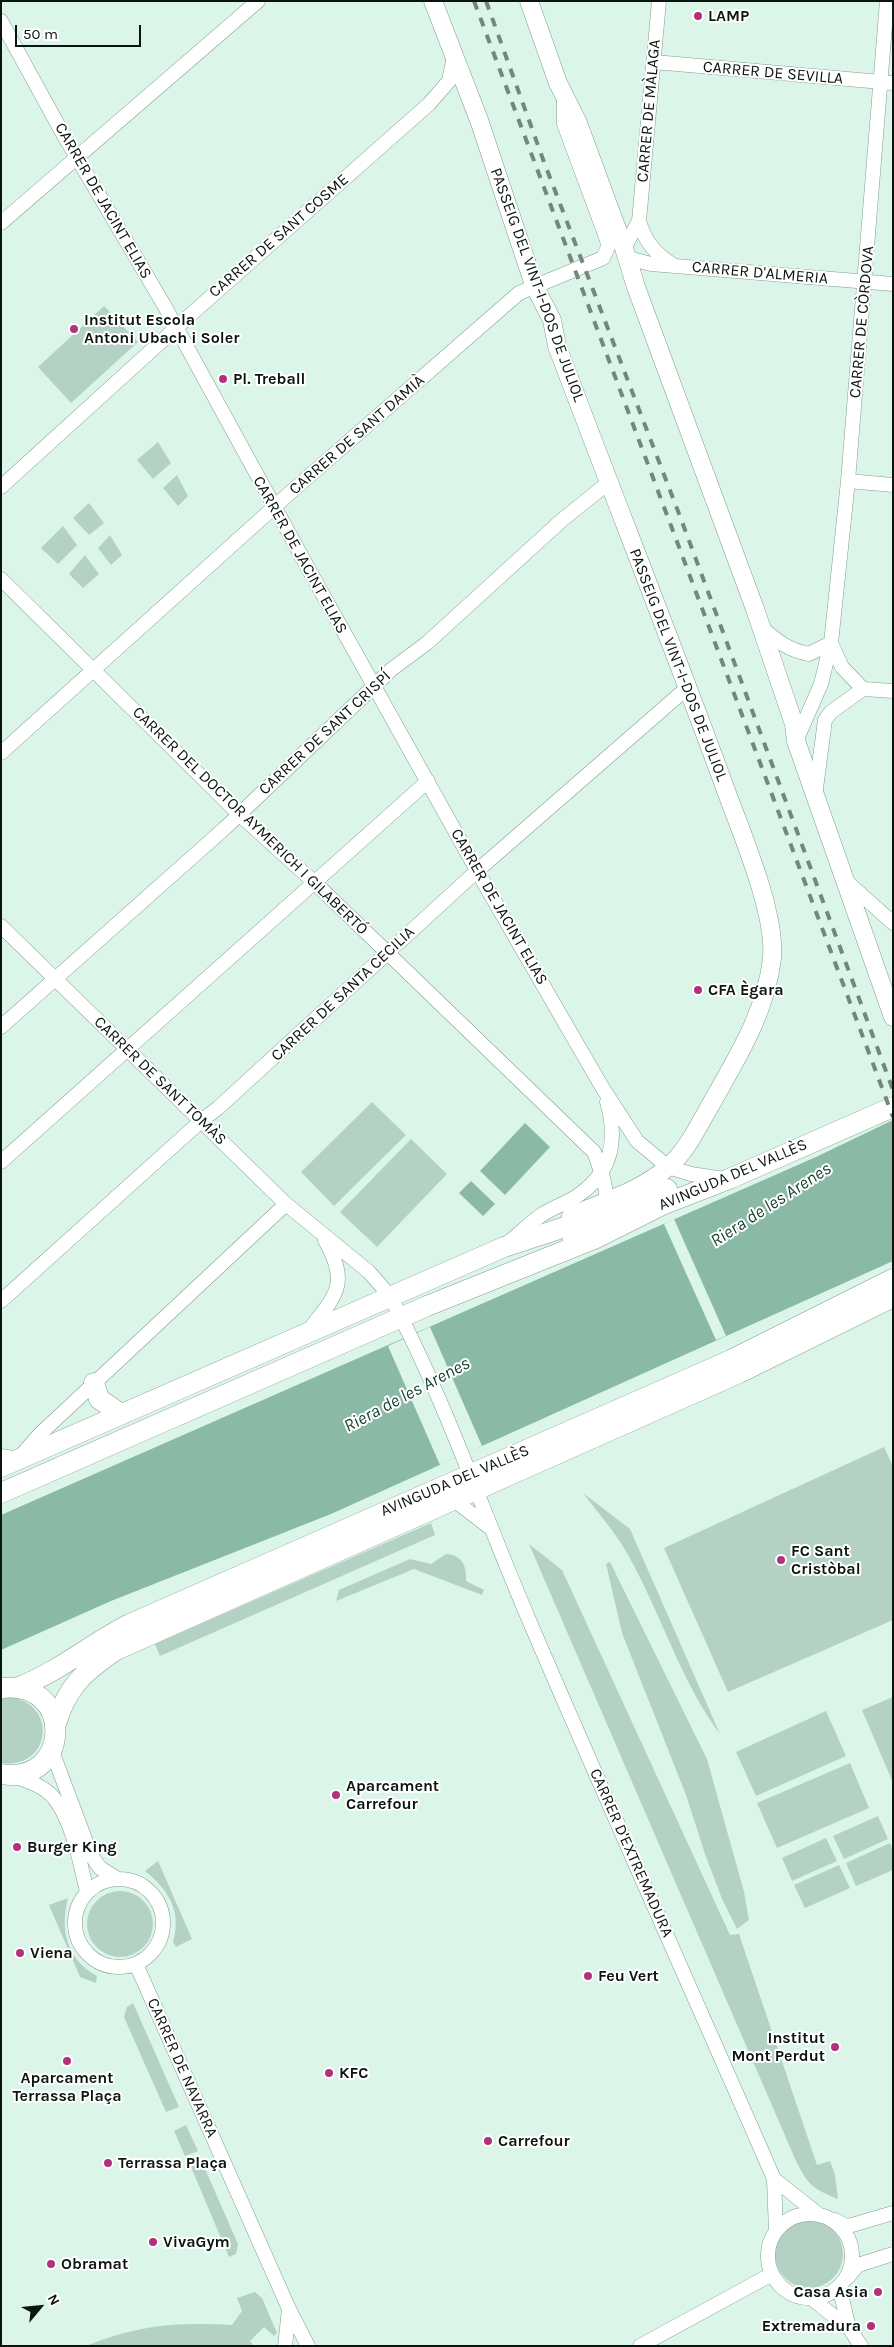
<!DOCTYPE html>
<html>
<head>
<meta charset="utf-8">
<style>
	body { margin:0 }
	#map { position:relative; width:894px; height:2347px; overflow:hidden; background:#dbf6e9; font-family:Karla,sans-serif }
	canvas { display:block }
	.frame { position:absolute; inset:0; border:2px solid #0a1410; pointer-events:none }
	.north { position:absolute; left:15px; top:2282px; width:50px; height:50px; -webkit-text-stroke:4px #fff; paint-order:stroke; rotate:62deg; font-size:14px; font-weight:700; line-height:20px; text-align:center; color:#0a1410 }
	.north::after { content:''; display:block; margin:auto; width:18px; height:22px; background:#0a1410; clip-path:polygon(50% 0,100% 100%,50% 72%,0 100%) }
	.scale { position:absolute; left:15px; top:25px; width:126px; height:22px; box-sizing:border-box; border:2px solid #0a1410; border-top:0; padding-left:6px; font-size:15px; line-height:18px; white-space:nowrap; color:#0a1410; -webkit-text-stroke:4px #fff; paint-order:stroke }
</style>
</head>
<body>
<div id="map">
<canvas width="894" height="2347"></canvas>
<div class="frame"></div>
<div class="north">N</div>
<div class="scale">50 m</div>
</div>
<script>
const c = document.querySelector('canvas').getContext('2d');
c.lineJoin = 'round';
function fillPath(path, color) {
  c.fillStyle = color;
  c.fill(path, 'evenodd');
}
function trace(path, color, width, dash) {
  c.strokeStyle = color;
  c.lineWidth = width;
  c.lineCap = dash ? 'butt' : 'round';
  c.setLineDash(dash || []);
  c.stroke(path);
}
function write(font, color, halo, rows, align = 'center') {
  c.font = font + ' Karla,sans-serif';
  c.lineWidth = 4;
  c.setLineDash([]);
  c.textBaseline = 'middle';
  c.strokeStyle = halo;
  c.fillStyle = color;
  for (const [text, x, y, turn = 0] of rows) {
    c.save();
    c.translate(x, y);
    c.rotate((+turn || 0) * Math.PI / 180);
    c.textAlign = isNaN(turn) ? turn : align;
    if (halo) c.strokeText(text, 0, 0);
    c.fillText(text, 0, 0);
    c.restore();
  }
}
const green = new Path2D(`
	M 104,306 L 138,342 L 71,403 L 38,367 Z
	M 158,442 L 171,463 L 153,479 L 137,460 Z
	M 177,475 L 188,496 L 178,506 L 163,488 Z
	M 89,503 L 104,523 L 89,535 L 73,518 Z
	M 63,526 L 77,545 L 58,564 L 41,548 Z
	M 110,535 L 122,555 L 111,565 L 98,548 Z
	M 85,555 L 99,574 L 83,588 L 69,574 Z
	M 372,1102 L 406,1135 L 334,1206 L 301,1172 Z
	M 411,1139 L 447,1174 L 377,1247 L 340,1212 Z
	M 884,1447 L 893,1466 L 893,1620 L 728,1692 L 664,1548 Z
	M 583,1493 L 630,1529 L 720,1734 C 680,1680 661,1613 628,1555 C 616,1533 598,1513 583,1493 Z
	M 431,1523 L 435,1535 L 160,1656 L 155,1644 Z
	M 529,1544 L 562,1570 L 730,1935 L 739,1934 L 817,2165 L 830,2161 L 835,2175 L 838,2199 C 813,2189 808,2185 796,2161 Z
	M 446,1554 C 462,1555 467,1566 466,1581 L 484,1590 L 482,1595 L 414,1569 L 336,1601 L 339,1590 L 410,1559 L 431,1564 Z
	M 610,1562 L 707,1759 L 744,1892 L 749,1920 L 737,1929 L 722,1899 L 705,1854 L 686,1795 L 622,1633 L 606,1564 Z
	M 10,1697 C 59,1704 51,1770 1,1763 L 1,1699 Z
	M 893,1697 L 893,1783 L 862,1710 Z
	M 826,1711 L 846,1756 L 756,1796 L 736,1752 Z
	M 850,1763 L 869,1808 L 777,1848 L 757,1803 Z
	M 878,1816 L 888,1839 L 844,1859 L 833,1836 Z
	M 826,1838 L 837,1861 L 792,1881 L 782,1858 Z
	M 890,1843 L 893,1849 L 893,1870 L 856,1886 L 846,1863 Z
	M 158,1861 L 192,1939 L 176,1947 L 173,1942 C 182,1912 169,1890 145,1871 Z
	M 839,1865 L 850,1888 L 805,1908 L 794,1885 Z
	M87 1924a33 33 0 1 1 66 0a33 33 0 1 1-66 0Z
	M 68,1898 C 60,1929 66,1959 97,1976 L 96,1983 L 80,1977 L 49,1905 Z
	M 133,2003 L 179,2107 L 166,2112 L 124,2017 L 127,2007 Z
	M 186,2125 L 198,2151 L 185,2156 L 174,2131 Z
	M 202,2162 L 238,2244 L 236,2254 L 229,2257 L 191,2167 Z
	M775 2254a34 34 0 1 1 68 0a34 34 0 1 1-68 0Z
	M 255,2292 L 262,2298 L 277,2333 L 274,2336 L 264,2327 L 250,2341 L 254,2346 L 86,2346 C 138,2325 176,2322 232,2325 L 242,2311 L 237,2298 Z`);
const water = new Path2D(`
	M 893,1120 L 893,1261 L 331,1514 L 111,1601 L 1,1650 L 1,1515 L 816,1157 Z
	M 525,1123 L 550,1147 L 505,1195 L 480,1171 Z
	M 471,1181 L 495,1204 L 483,1216 L 459,1193 Z`);
const pier = new Path2D(`
	M 674,1219 L 726,1336 L 716,1340 L 664,1224 Z
	M 430,1327 L 482,1446 L 440,1465 L 388,1346 Z`);
const minor = new Path2D(`
	M 1,21 L 63,134 L 164,305 L 308,568 L 488,890 L 602,1087 L 637,1141 L 668,1167 L 691,1174 L 724,1179
	M 654,62 L 893,83
	M 639,221 C 645,242 656,255 675,266
	M 1,223 L 258,1
	M 624,248 L 639,221 L 659,1
	M 628,258 L 651,264 L 893,284
	M 848,481 L 893,485
	M 1,487 L 197,309 L 429,104 L 449,81 L 454,57
	M 1,579 L 239,814 L 314,882 L 594,1152 C 610,1194 617,1218 570,1239
	M 761,627 C 777,641 788,650 809,654 L 831,643
	M 831,643 L 842,667 L 863,689 L 893,691
	M 796,741 L 821,684 L 831,643 L 848,481 L 887,1
	M 1,753 L 292,491 L 519,293 L 603,258 L 608,247 L 607,240 L 564,124 L 564,97
	M 815,796 L 825,720 L 831,712 L 863,689
	M 845,880 L 893,923
	M 1,926 L 286,1204 L 369,1272 L 390,1296 C 445,1399 483,1513 529,1620 C 609,1807 693,1993 774,2179 L 776,2231
	M 1,1027 L 225,828 L 392,669 L 427,643 L 562,520 L 608,483
	M 1,1162 L 428,781
	M 510,1241 C 520,1233 529,1224 540,1216 C 551,1208 565,1204 577,1196 C 612,1173 618,1140 607,1102
	M 1,1301 L 201,1121 L 218,1108 L 478,870 L 687,688
	M 308,1331 C 336,1295 350,1285 325,1240
	M 1,1456 L 18,1459 L 40,1434 L 286,1204
	M 454,1500 L 489,1527
	M 52,1751 L 91,1855 L 100,1868 L 118,1879
	M 13,1776 C 28,1781 44,1786 54,1798 C 73,1822 80,1863 87,1892
	M75 1923a44 44 0 1 1 88 0a44 44 0 1 1-88 0Z
	M 136,1964 L 289,2309 L 308,2346
	M 774,2179 L 818,2214
	M768 2256a42 42 0 1 1 84 0a42 42 0 1 1-84 0Z
	M 835,2220 L 846,2226 L 852,2225 L 893,2213
	M 848,2277 L 858,2265 L 893,2254
	M 839,2286 L 849,2328
	M 811,2298 L 850,2329 L 861,2346
	M 285,2346 L 289,2309
	M 640,2346 L 772,2274`);
const tertiary = new Path2D(`
	M 433,1 L 479,120 L 534,285 L 552,320 L 557,346 C 612,492 670,638 724,785 C 740,830 776,911 772,958 C 766,1015 733,1064 706,1113 C 695,1132 686,1151 669,1166 C 643,1190 603,1202 571,1216
	M 529,1 L 558,83 L 578,123 L 624,248 L 636,287 L 755,609 L 794,724 L 796,741 L 893,1017`);
const secondary = new Path2D(`
	M 94,1383 L 99,1399 L 121,1414
	M 1,1467 L 504,1247 L 574,1224 L 667,1189
	M 1,1493 L 427,1306 L 594,1239 L 662,1205 L 729,1179 L 893,1107
	M 19,1687 C 60,1671 92,1643 130,1624 L 731,1360 L 893,1279
	M 1,1688 C 76,1679 71,1786 1,1774
	M 56,1724 C 67,1686 85,1671 116,1650 L 739,1373 L 893,1297`);
const rail = new Path2D(`
	M 474,1 L 893,1117
	M 486,1 L 544,162 L 681,519 L 893,1090`);
const markers = [
	[698,16,5,"#b3317b"],
	[74,329,5,"#b3317b"],
	[223,379,5,"#b3317b"],
	[698,990,5,"#b3317b"],
	[781,1560,5,"#b3317b"],
	[336,1795,5,"#b3317b"],
	[17,1847,5,"#b3317b"],
	[20,1953,5,"#b3317b"],
	[588,1976,5,"#b3317b"],
	[835,2047,5,"#b3317b"],
	[67,2061,5,"#b3317b"],
	[329,2073,5,"#b3317b"],
	[488,2141,5,"#b3317b"],
	[108,2163,5,"#b3317b"],
	[153,2242,5,"#b3317b"],
	[51,2264,5,"#b3317b"],
	[878,2292,5,"#b3317b"],
	[871,2326,5,"#b3317b"]
];
const poiNames = [
	["LAMP",708,16],
	["Institut Escola",84,320],
	["Antoni Ubach i Soler",84,338],
	["Pl. Treball",233,379],
	["CFA Ègara",708,990],
	["FC Sant",791,1551],
	["Cristòbal",791,1569],
	["Aparcament",346,1786],
	["Carrefour",346,1804],
	["Burger King",27,1847],
	["Viena",30,1953],
	["Feu Vert",598,1976],
	["Institut",825,2038,"right"],
	["Mont Perdut",825,2056,"right"],
	["KFC",339,2073],
	["Aparcament",67,2078,"center"],
	["Terrassa Plaça",67,2096,"center"],
	["Carrefour",498,2141],
	["Terrassa Plaça",118,2163],
	["VivaGym",163,2242],
	["Obramat",61,2264],
	["Casa Asia",868,2292,"right"],
	["Extremadura",861,2326,"right"]
];
const streetNames = [
	["CARRER DE SEVILLA",773,73,5],
	["CARRER DE MÀLAGA",649,111,-85],
	["CARRER DE JACINT ELIAS",103,201,60],
	["CARRER DE SANT COSME",279,236,-41],
	["CARRER D'ALMERIA",760,273,5],
	["PASSEIG DEL VINT-I-DOS DE JULIOL",537,285,70],
	["CARRER DE CÒRDOVA",862,322,-85],
	["CARRER DE SANT DAMIÀ",357,435,-41],
	["CARRER DE JACINT ELIAS",300,555,61],
	["PASSEIG DEL VINT-I-DOS DE JULIOL",678,665,69],
	["CARRER DE SANT CRISPÍ",325,733,-43],
	["CARRER DEL DOCTOR AYMERICH I GILABERTÓ",250,821,44],
	["CARRER DE JACINT ELIAS",499,907,60],
	["CARRER DE SANTA CECILIA",343,994,-43],
	["CARRER DE SANT TOMÀS",160,1081,44],
	["AVINGUDA DEL VALLÈS",733,1175,-23],
	["AVINGUDA DEL VALLÈS",455,1481,-23],
	["CARRER D'EXTREMADURA",631,1853,66],
	["CARRER DE NAVARRA",182,2068,66]
];
const waterNames = [
	["Riera de les Arenes",771,1205,-33],
	["Riera de les Arenes",407,1395,-28]
];
fillPath(green, '#b4d2c4');
fillPath(water, '#8abaa5');
fillPath(pier, '#dbf6e9');
trace(minor, '#839c91', 15);
trace(tertiary, '#839c91', 19);
trace(secondary, '#839c91', 21);
trace(minor, '#fff', 14);
trace(tertiary, '#fff', 18);
trace(secondary, '#fff', 20);
trace(rail, '#74867e', 4, [9, 9]);
for (const [x, y, r, color] of markers) {
  const dot = new Path2D();
  dot.arc(x, y, r, 0, 2 * Math.PI);
  c.fillStyle = color;
  c.fill(dot);
  trace(dot, '#fff', 2);
}
write('bold 16px', '#0a1410', '#fff', poiNames, 'left');
write('16px', '#0a1410', '#fff', streetNames);
write('italic 18px', '#143e2e', '#fff', waterNames);
</script>
</body>
</html>
